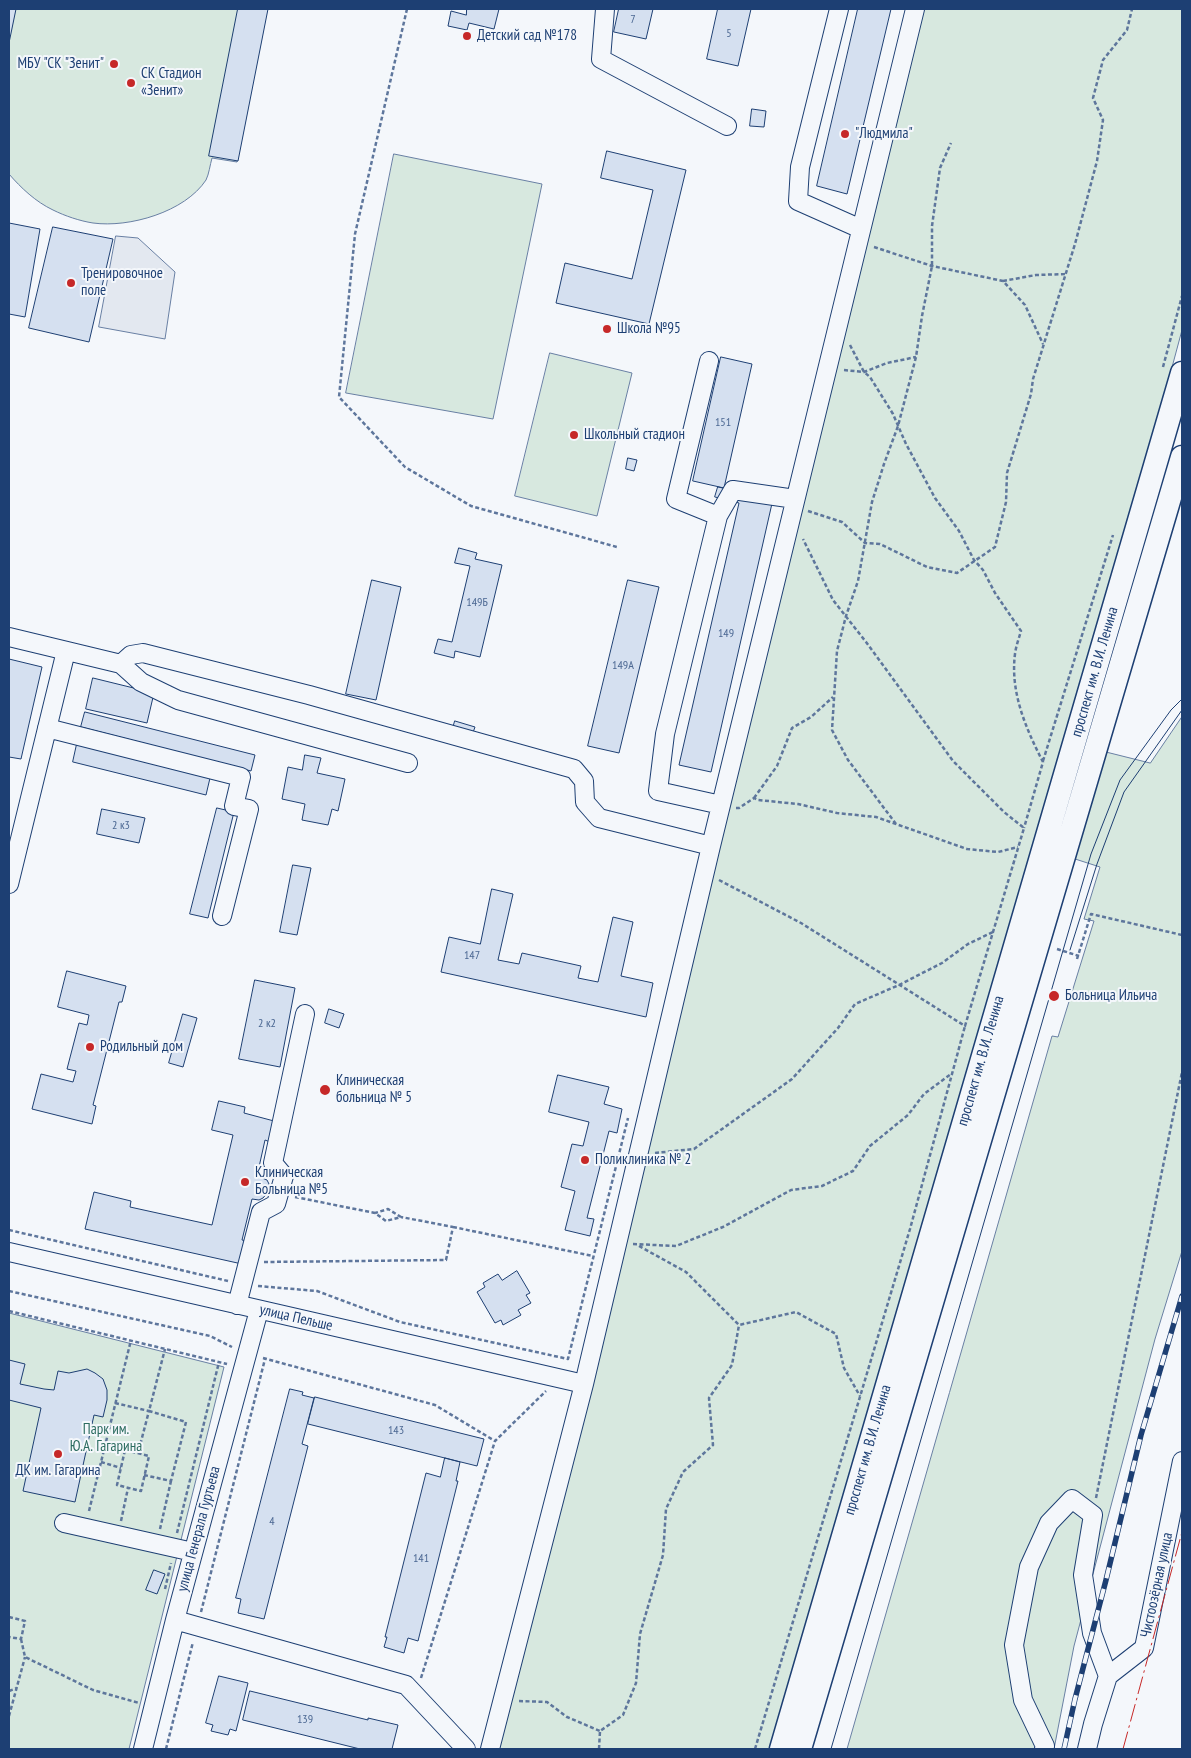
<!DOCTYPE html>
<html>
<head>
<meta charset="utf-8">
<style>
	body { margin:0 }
	#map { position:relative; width:1191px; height:1758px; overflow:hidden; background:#f4f7fb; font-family:"PT Sans Narrow",sans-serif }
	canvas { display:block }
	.frame { position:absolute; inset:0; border:10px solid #1d3f73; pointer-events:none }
</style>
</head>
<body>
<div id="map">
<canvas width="1191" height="1758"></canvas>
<div class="frame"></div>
</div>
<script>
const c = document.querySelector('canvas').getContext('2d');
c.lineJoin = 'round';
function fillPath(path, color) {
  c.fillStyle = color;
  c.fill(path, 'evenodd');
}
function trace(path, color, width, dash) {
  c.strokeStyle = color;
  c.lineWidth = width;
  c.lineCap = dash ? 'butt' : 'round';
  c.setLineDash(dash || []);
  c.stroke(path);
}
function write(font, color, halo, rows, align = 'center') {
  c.font = font + ' "PT Sans Narrow",sans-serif';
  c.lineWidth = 4;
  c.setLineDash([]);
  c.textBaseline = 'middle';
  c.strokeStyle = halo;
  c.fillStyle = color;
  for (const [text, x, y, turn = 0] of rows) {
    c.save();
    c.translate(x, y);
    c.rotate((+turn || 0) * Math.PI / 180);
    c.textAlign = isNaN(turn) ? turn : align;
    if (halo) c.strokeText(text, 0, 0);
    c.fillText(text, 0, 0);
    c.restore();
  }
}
const green = new Path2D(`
	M 9,9 L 267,9 L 237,162 L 212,158 C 210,165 209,174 206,180 C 185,212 129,228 93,223 C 80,221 65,216 53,210 C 36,202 21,188 9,174 Z
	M 922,9 L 1182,9 L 1182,330 L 1156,427 L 771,1749 L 499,1749 Z
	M 394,154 L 542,184 L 493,419 L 346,393 Z
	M 550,353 L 632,373 L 597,516 L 515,496 Z
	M 1182,717 L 1182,1251 L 1155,1339 L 1074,1646 L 1054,1749 L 847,1749 L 1052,1036 L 1058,1037 L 1094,921 L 1084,919 L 1100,867 L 1072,858 L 1106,752 L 1150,763 Z
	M 9,1313 L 224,1367 L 129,1749 L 9,1749 Z`);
const parking = new Path2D(`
	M 116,236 L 138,238 L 175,272 L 165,339 L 99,327 Z`);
const building = new Path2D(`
	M 9,9 L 16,9 L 9,43 Z
	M 238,9 L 268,9 L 238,161 L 209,156 Z
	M 467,9 L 499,9 L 494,29 L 469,23 L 467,30 L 448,26 L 451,11 L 466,15 Z
	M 619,9 L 653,9 L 646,39 L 614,32 Z
	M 718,9 L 751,9 L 738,66 L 707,59 Z
	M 858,9 L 891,9 L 847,194 L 817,186 Z
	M 752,109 L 766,111 L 764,127 L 750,126 Z
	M 607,151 L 686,170 L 649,324 L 556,303 L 565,263 L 632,279 L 653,190 L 601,178 Z
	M 9,223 L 40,229 L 25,317 L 9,314 Z
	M 53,227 L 113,239 L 89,342 L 29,328 Z
	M 721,357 L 752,364 L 724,488 L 693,481 Z
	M 628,458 L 637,460 L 634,471 L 626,469 Z
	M 718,487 L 773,499 L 711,772 L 679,765 L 739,503 L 715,497 Z
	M 459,548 L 477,553 L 475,559 L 502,565 L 480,657 L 455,651 L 454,658 L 434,653 L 438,639 L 452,642 L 470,566 L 455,563 Z
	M 372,580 L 401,587 L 376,700 L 346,694 Z
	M 628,580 L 659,587 L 619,753 L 588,746 Z
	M 9,659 L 42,667 L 21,759 L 9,757 Z
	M 93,678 L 154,693 L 147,723 L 86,709 Z
	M 85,712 L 255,755 L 251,771 L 81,727 Z
	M 455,721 L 475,727 L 471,738 L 452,732 Z
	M 77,744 L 210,778 L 206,795 L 73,762 Z
	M 305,755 L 321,758 L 317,773 L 345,779 L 338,811 L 332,809 L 328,825 L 302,820 L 305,804 L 282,799 L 288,767 L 302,770 Z
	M 217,808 L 234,812 L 208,918 L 190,914 Z
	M 102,809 L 145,818 L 139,843 L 97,834 Z
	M 293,865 L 311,868 L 297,935 L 280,932 Z
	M 492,889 L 513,894 L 498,960 L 519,964 L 522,953 L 581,966 L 578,978 L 598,982 L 613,917 L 633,922 L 621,976 L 653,983 L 646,1017 L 441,972 L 449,937 L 480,944 Z
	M 67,971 L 126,986 L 122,1002 L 119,1002 L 93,1105 L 96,1106 L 92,1124 L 32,1109 L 41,1074 L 73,1082 L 76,1071 L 67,1069 L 79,1023 L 87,1025 L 89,1015 L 58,1007 Z
	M 255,980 L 295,988 L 280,1067 L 239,1059 Z
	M 329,1009 L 344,1014 L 339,1028 L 325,1023 Z
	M 183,1014 L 197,1018 L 183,1067 L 169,1063 Z
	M 558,1075 L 609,1087 L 604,1104 L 622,1109 L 617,1133 L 609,1131 L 587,1218 L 594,1219 L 590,1236 L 565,1230 L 575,1191 L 561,1187 L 572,1144 L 583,1146 L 589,1122 L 549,1112 Z
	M 219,1101 L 245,1107 L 244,1113 L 274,1121 L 270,1142 L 265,1140 L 257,1176 L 267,1180 L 269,1184 L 268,1192 L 263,1198 L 259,1200 L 252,1199 L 242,1240 L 247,1241 L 242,1264 L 85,1229 L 94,1192 L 131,1201 L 130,1207 L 212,1225 L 233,1135 L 212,1130 Z
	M 517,1271 L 530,1293 L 526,1295 L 531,1303 L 518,1310 L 521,1315 L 503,1325 L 501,1320 L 495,1323 L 477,1292 L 485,1287 L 483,1283 L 498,1274 L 502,1280 Z
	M 9,1360 L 25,1364 L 20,1384 L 44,1389 L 54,1390 L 58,1371 L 69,1373 L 87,1369 L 95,1373 L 103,1379 L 107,1390 L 107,1400 L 103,1417 L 94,1415 L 75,1502 L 23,1491 L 41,1408 L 9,1400 Z
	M 290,1389 L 303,1392 L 302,1395 L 314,1398 L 302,1444 L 308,1446 L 264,1619 L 238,1613 L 241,1599 L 236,1598 Z
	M 315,1397 L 484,1439 L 477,1466 L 308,1424 Z
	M 445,1458 L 460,1462 L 456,1481 L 458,1481 L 418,1641 L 408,1638 L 404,1653 L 384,1647 L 387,1637 L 385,1637 L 426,1473 L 440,1477 Z
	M 154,1570 L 165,1574 L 157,1594 L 146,1590 Z
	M 219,1676 L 248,1683 L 236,1731 L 230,1729 L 228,1735 L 211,1731 L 213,1725 L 206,1723 Z
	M 250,1691 L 368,1720 L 368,1718 L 398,1725 L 392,1749 L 360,1749 L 243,1720 Z`);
const path = new Path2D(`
	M 407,9 L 355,234 L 339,397 L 405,467 L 471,506 L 617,547
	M 874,247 L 932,266 L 1003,281 L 1025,305 L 1043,344
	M 1003,281 L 1036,275 L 1066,274
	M 850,345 L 864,372 L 870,377 L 893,414 L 906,444 L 935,498 L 959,531 L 974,560 L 983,570 L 995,593 L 1021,631 C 1019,638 1016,646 1015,654 C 1010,692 1026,729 1043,762 L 1024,828
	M 1163,367 L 1182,296
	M 844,370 L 864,372 L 887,363 L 916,357
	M 808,511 L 842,522 L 865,543 L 880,544 L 927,567 L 957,573 L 995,547 L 1006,502 L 1007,473 L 1031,394 L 1033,379 L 1075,244 L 1097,161 L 1103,120 L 1093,98 L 1103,60 L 1127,30 L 1132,9
	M 1043,761 L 1113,535
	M 754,798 L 777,766 L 792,728 L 811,717 L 833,697
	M 736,808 L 739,808 L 754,798 L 758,800 L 798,804 L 837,813 L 876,817 L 967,849 L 998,852 L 1018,847
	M 896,824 L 848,760 L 832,730 L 837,651 L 846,616 L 858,581 L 872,502 L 884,464 L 898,426 L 916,357 L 922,316 L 932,266 L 932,226 L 940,168 L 951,143
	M 719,880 L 801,923 L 965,1026 L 1024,828 L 1004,812 L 953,761 L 866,642 L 833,600 L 803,539
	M 1057,949 L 1079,956
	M 1077,959 L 1091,914 L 1182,935
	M 655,1153 L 694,1149 L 792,1079 L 838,1028 L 855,1004 L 899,985 L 942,963 L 968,944 L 993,932
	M 295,1197 L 375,1213 L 386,1221 L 401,1217 L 388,1209 L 375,1213
	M 453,1227 L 593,1256
	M 9,1230 L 228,1281
	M 633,1244 L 676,1246 L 723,1227 L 791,1190 L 822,1186 L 853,1171 L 870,1146 L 908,1115 L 924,1094 L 951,1074
	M 639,1246 L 686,1272 L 739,1325 L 796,1312 L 836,1334 L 844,1368 L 860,1396
	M 264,1262 L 446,1260 L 453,1227 L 401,1217
	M 258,1286 L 317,1291 L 400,1322 L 568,1359 L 628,1118
	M 9,1291 L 210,1336 L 232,1347
	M 9,1311 L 227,1364
	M 263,1358 L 435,1405 L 495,1441
	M 115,1403 L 149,1411 L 138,1453
	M 125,1450 L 149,1456 L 141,1491 L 117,1485 Z
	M 101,1462 L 121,1468
	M 144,1475 L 171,1481 L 186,1422 L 149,1411 L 165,1349
	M 1096,1498 L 1182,1072
	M 89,1511 L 131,1340
	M 121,1521 L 128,1488
	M 160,1529 L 171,1481
	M 177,1533 L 219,1362
	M 165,1589 L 171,1563
	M 201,1612 L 265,1359
	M 9,1617 L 25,1621 L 21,1639 L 9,1637
	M 21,1639 L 25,1657 L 93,1690 L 139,1703
	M 421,1678 L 495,1441 L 546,1391
	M 9,1691 L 17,1688
	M 519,1701 L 547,1702 L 567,1717 L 600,1731
	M 9,1716 L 25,1657
	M 166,1749 L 193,1642
	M 599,1749 L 600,1731 L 623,1715 L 636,1683 L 640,1634 L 663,1555 L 666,1509 L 683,1472 L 713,1445 L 709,1398 L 732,1365 L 739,1325
	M 755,1749 L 910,1229 L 965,1026`);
const minor = new Path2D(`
	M 605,9 L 601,59 L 727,126
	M 839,9 L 800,167 L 798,201 L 861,229
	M 709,361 L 676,499 L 718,516
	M 9,637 L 121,664 L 131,655 L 143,653 L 309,695 L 574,769 L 584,781 L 585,802 L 599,818 L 711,846
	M 121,664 L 141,682 L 178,700 L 408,763
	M 47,728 L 241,777 L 234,806 L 249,809 L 222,916
	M 721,805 L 658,791 L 665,734 L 718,516 L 733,490 L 795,499
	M 9,884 L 66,651
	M 9,1252 L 584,1384
	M 237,1305 L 261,1212 L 276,1204 L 284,1176 L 273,1163 L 305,1014
	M 64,1523 L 193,1552
	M 175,1620 L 406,1685 L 466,1749
	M 143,1749 L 175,1620 L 259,1310
	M 490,1749 L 584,1384 L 711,846 L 915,9
	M 1044,1749 L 1045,1746 L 1023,1700 L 1014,1645 L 1029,1567 L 1049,1523 L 1072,1499 L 1093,1515 L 1083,1575 L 1092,1633 L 1108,1676
	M 1087,1749 L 1093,1724 L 1108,1676 L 1144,1648 L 1182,1461`);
const major = new Path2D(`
	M 781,1749 L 1182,373
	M 800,1749 L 1182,457`);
const tram = new Path2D(`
	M 1070,950 L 1097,864 L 1124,792 L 1182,710
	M 831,1749 L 1091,854 L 1120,780 L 1171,710 L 1182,699`);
const rail = new Path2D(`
	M 1064,1749 L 1075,1699 L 1106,1580 L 1141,1435 L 1182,1296`);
const power = new Path2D(`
	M 1123,1749 L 1182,1532`);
const markers = [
	[467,36,5,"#c62828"],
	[114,64,5,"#c62828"],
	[131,83,5,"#c62828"],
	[845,134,5,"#c62828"],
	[71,283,5,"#c62828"],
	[607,329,5,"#c62828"],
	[574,435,5,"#c62828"],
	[1054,996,6,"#c62828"],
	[90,1047,5,"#c62828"],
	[325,1090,6,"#c62828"],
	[585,1160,5,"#c62828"],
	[245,1182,5,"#c62828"],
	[58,1454,5,"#c62828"]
];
const numberNames = [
	["7",633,20],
	["5",729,34],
	["151",723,423],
	["149Б",477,603],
	["149",726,634],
	["149А",623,666],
	["2 к3",121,826],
	["147",472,956],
	["2 к2",267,1024],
	["143",396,1431],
	["4",272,1522],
	["141",421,1559],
	["139",305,1720]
];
const poiNames = [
	["Детский сад №178",477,36],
	["МБУ \"СК \"Зенит\"",104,64,"right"],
	["СК Стадион",141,74],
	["«Зенит»",141,91],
	["\"Людмила\"",855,134],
	["Тренировочное",81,274],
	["поле",81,291],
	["Школа №95",617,329],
	["Школьный стадион",584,435],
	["Больница Ильича",1065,996],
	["Родильный дом",100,1047],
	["Клиническая",336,1081],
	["больница № 5",336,1098],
	["Поликлиника № 2",595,1160],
	["Клиническая",255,1173],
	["Больница №5",255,1190],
	["ДК им. Гагарина",58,1471,"center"]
];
const streetNames = [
	["проспект им. В.И. Ленина",1095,672,-74],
	["проспект им. В.И. Ленина",981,1061,-74],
	["улица Пельше",296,1318,13],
	["проспект им. В.И. Ленина",868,1450,-74],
	["улица Генерала Гуртьева",199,1529,-75],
	["Чистоозёрная улица",1157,1585,-78]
];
const parkNames = [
	["Парк им.",106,1430],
	["Ю.А. Гагарина",106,1447]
];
fillPath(green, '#d7e8df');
trace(green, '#687fa3', 1);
fillPath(parking, '#e3e8f0');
trace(parking, '#687fa3', 1);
fillPath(building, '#d5e0f0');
trace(building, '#1d3f73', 1);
trace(minor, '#1d3f73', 20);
trace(major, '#1d3f73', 25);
trace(path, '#5e769c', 2.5, [4, 2.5]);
trace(minor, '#f4f7fb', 18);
trace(major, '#f4f7fb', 22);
trace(tram, '#1d3f73', 1);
trace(rail, '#1d3f73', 5.5);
trace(rail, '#f4f7fb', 4, [11]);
trace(power, '#c62828', 1, [18, 4, 2.5, 4]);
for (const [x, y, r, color] of markers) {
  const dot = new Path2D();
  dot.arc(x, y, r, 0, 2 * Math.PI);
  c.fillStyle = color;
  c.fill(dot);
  trace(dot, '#f4f7fb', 2);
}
write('12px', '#4b6792', null, numberNames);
write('15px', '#1d3f73', '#f4f7fb', poiNames, 'left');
write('15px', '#1d3f73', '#f4f7fb', streetNames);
write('15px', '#2c6c60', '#f4f7fb', parkNames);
</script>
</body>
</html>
